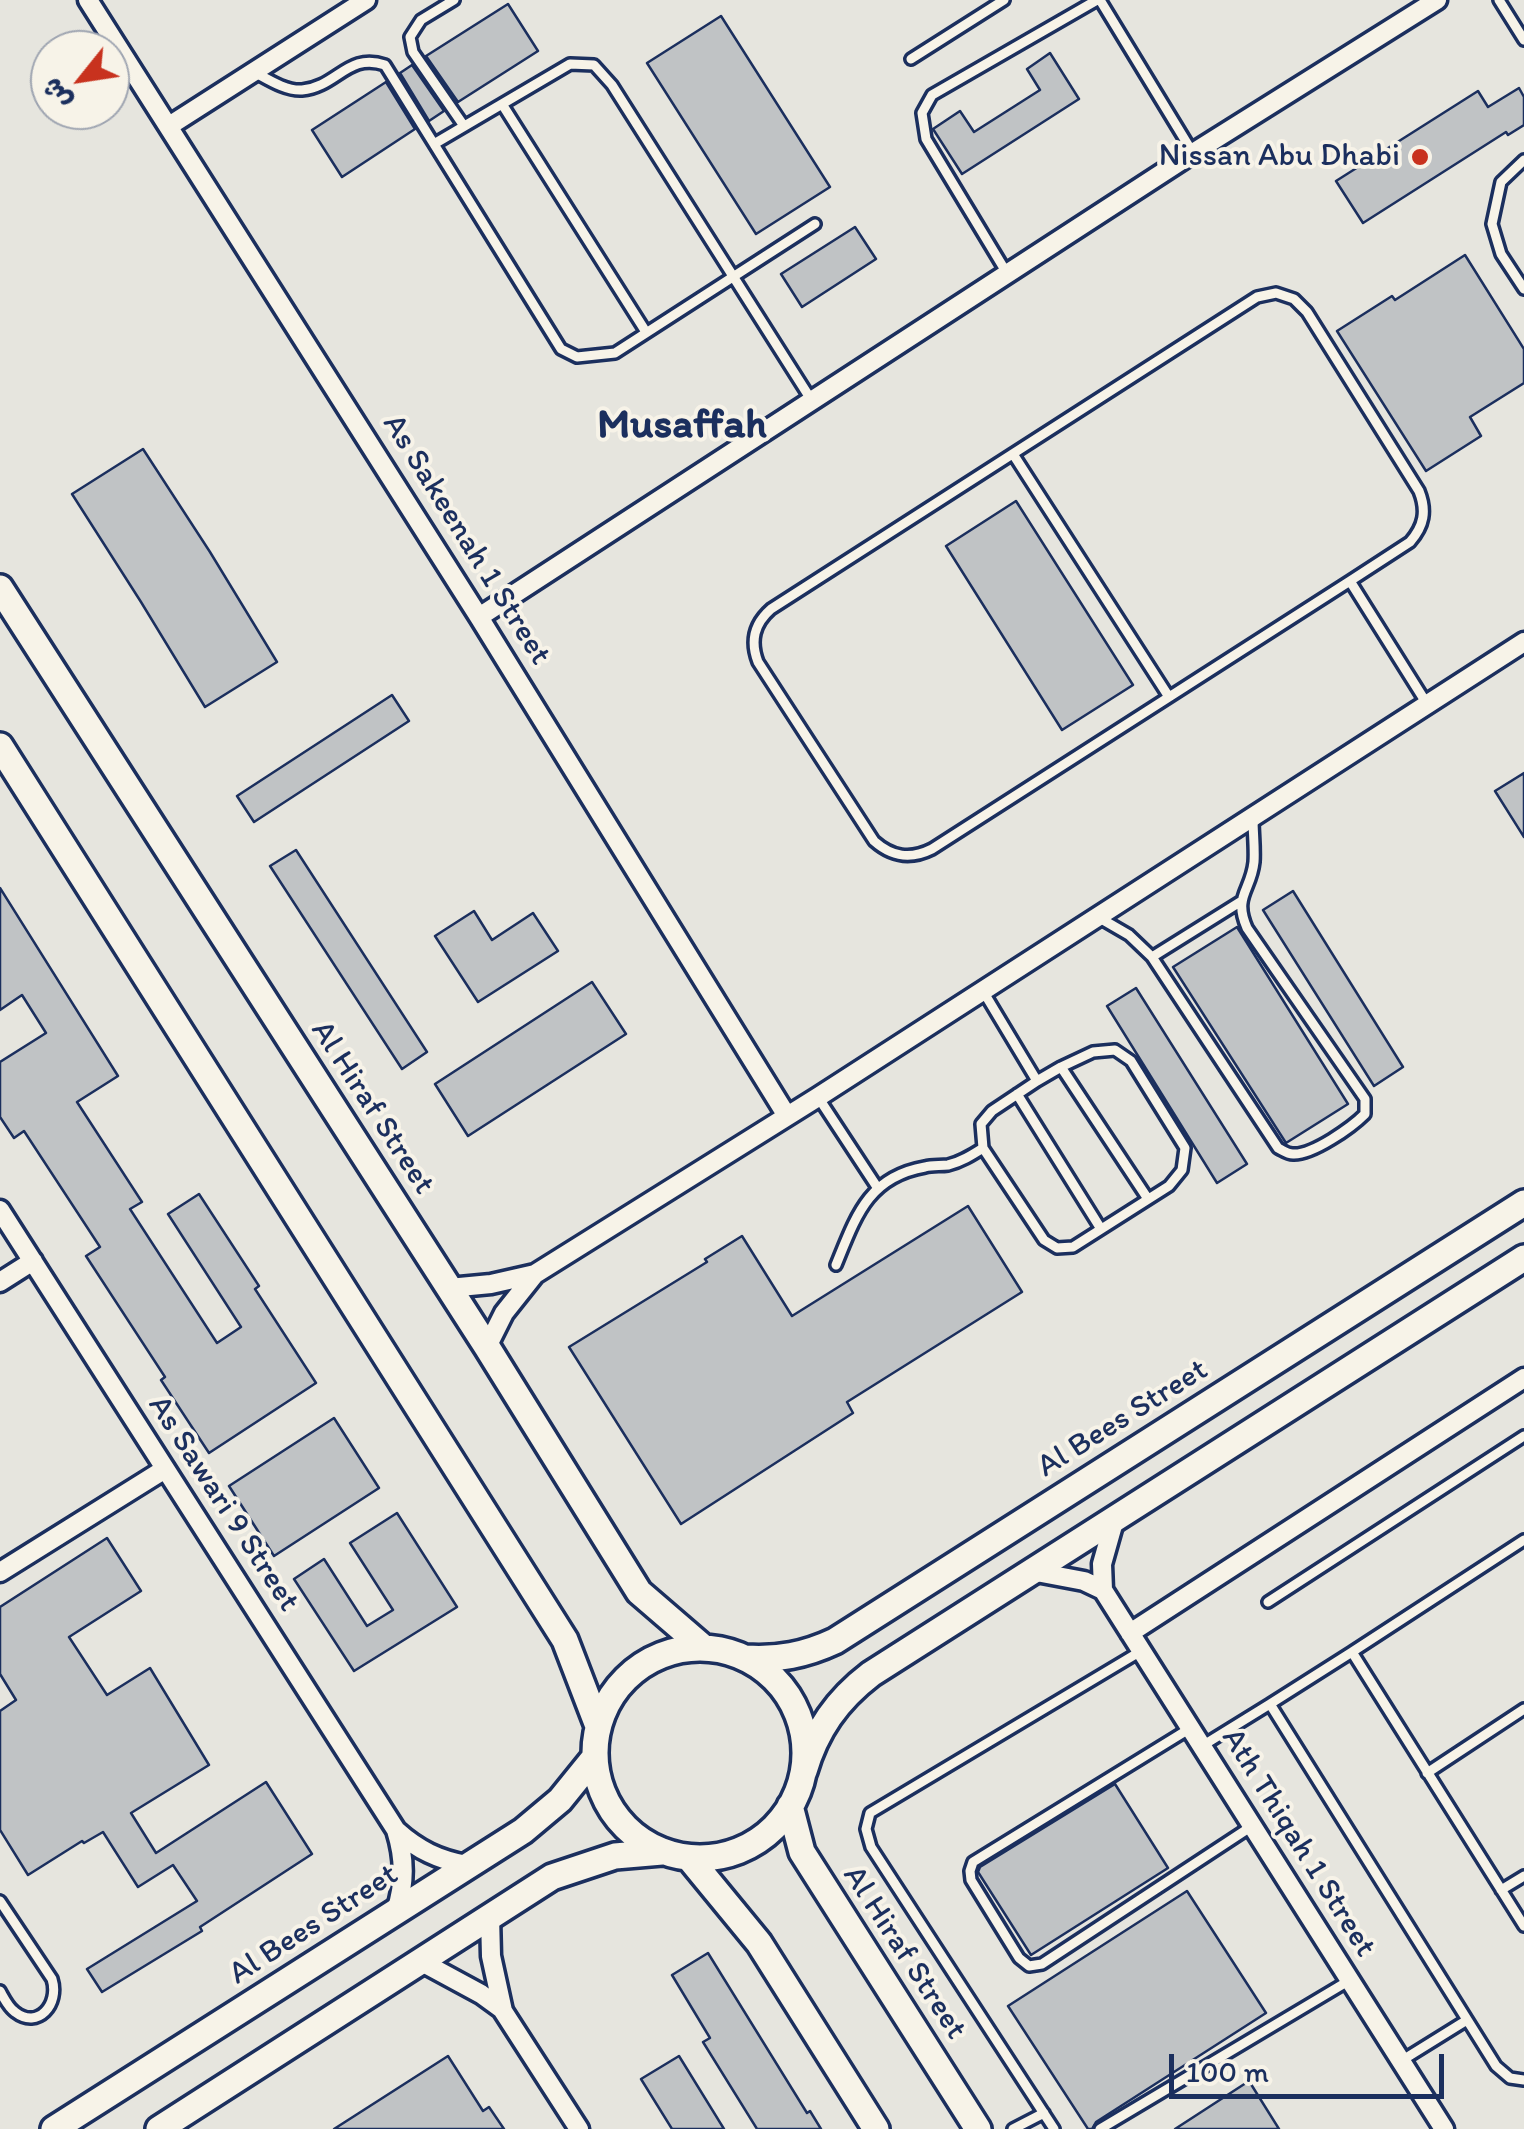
<!DOCTYPE html>
<html>
<head>
<meta charset="utf-8">
<style>
	body { margin:0 }
	#map { position:relative; width:1524px; height:2129px; overflow:hidden; background:#f7f3e8; font-family:Itim,"Playpen Sans Arabic",sans-serif }
	canvas { display:block }
	.north { position:absolute; left:30px; top:30px; width:100px; height:100px; box-sizing:border-box; background:#f7f3e8; border:2px solid #9fa5b1; border-radius:50%; rotate:240deg; font-size:28px; font-weight:700; line-height:40px; text-align:center; color:#1b2f5e }
	.north::after { content:''; display:block; margin:auto; width:35px; height:45px; background:#c8321e; clip-path:polygon(50% 0,100% 100%,50% 72%,0 100%) }
	.scale { position:absolute; left:1169px; top:2054px; width:275px; height:45px; box-sizing:border-box; border:5px solid #1b2f5e; border-top:0; padding-left:12px; font-size:30px; line-height:35px; white-space:nowrap; color:#1b2f5e; -webkit-text-stroke:8px #f7f3e8; paint-order:stroke }
</style>
</head>
<body>
<div id="map">
<canvas width="1524" height="2129"></canvas>
<div class="north">ش</div>
<div class="scale">100 m</div>
</div>
<script>
const c = document.querySelector('canvas').getContext('2d');
c.lineJoin = 'round';
function fillPath(path, color) {
  c.fillStyle = color;
  c.fill(path, 'evenodd');
}
function trace(path, color, width, dash) {
  c.strokeStyle = color;
  c.lineWidth = width;
  c.lineCap = dash ? 'butt' : 'round';
  c.setLineDash(dash || []);
  c.stroke(path);
}
function write(font, color, halo, rows, align = 'center') {
  c.font = font + ' Itim,sans-serif';
  c.lineWidth = 8;
  c.setLineDash([]);
  c.textBaseline = 'middle';
  c.strokeStyle = halo;
  c.fillStyle = color;
  for (const [text, x, y, turn = 0] of rows) {
    c.save();
    c.translate(x, y);
    c.rotate((+turn || 0) * Math.PI / 180);
    c.textAlign = isNaN(turn) ? turn : align;
    if (halo) c.strokeText(text, 0, 0);
    c.fillText(text, 0, 0);
    c.restore();
  }
}
const built = new Path2D(`
	M 0,0 L 1524,0 L 1524,2129 L 0,2129 ZM 50,50 L 110,50 L 110,110 L 50,110 Z`);
const building = new Path2D(`
	M 508,4 L 538,51 L 458,102 L 426,56 Z
	M 721,16 L 830,187 L 756,234 L 647,63 Z
	M 1050,53 L 1079,99 L 962,174 L 933,129 L 960,111 L 974,132 L 1040,90 L 1027,69 Z
	M 412,65 L 444,111 L 429,121 L 400,73 Z
	M 386,82 L 415,129 L 342,177 L 312,130 Z
	M 1519,88 L 1524,97 L 1524,125 L 1508,135 L 1506,132 L 1363,223 L 1336,181 L 1478,91 L 1488,107 Z
	M 855,227 L 876,259 L 802,307 L 781,274 Z
	M 1465,255 L 1524,349 L 1524,383 L 1470,417 L 1481,436 L 1426,471 L 1337,331 L 1392,296 L 1395,300 Z
	M 143,449 L 210,552 L 277,662 L 205,707 L 141,602 L 72,494 Z
	M 1016,501 L 1133,685 L 1062,730 L 946,546 Z
	M 392,695 L 409,721 L 254,822 L 237,796 Z
	M 1524,773 L 1524,837 L 1495,791 Z
	M 296,850 L 427,1052 L 402,1069 L 270,866 Z
	M 0,888 L 118,1076 L 77,1102 L 142,1202 L 130,1209 L 217,1343 L 241,1327 L 168,1214 L 199,1194 L 259,1286 L 255,1289 L 316,1383 L 209,1453 L 161,1380 L 165,1377 L 86,1256 L 100,1247 L 24,1131 L 14,1138 L 0,1117 L 0,1062 L 46,1033 L 22,995 L 0,1010 Z
	M 1293,891 L 1403,1067 L 1374,1086 L 1263,910 Z
	M 474,911 L 492,940 L 533,913 L 558,951 L 478,1002 L 435,936 Z
	M 1237,927 L 1348,1104 L 1286,1143 L 1173,967 Z
	M 592,982 L 626,1034 L 468,1136 L 435,1084 Z
	M 1136,988 L 1247,1164 L 1217,1183 L 1107,1006 Z
	M 968,1206 L 1022,1292 L 847,1402 L 853,1413 L 681,1524 L 569,1347 L 707,1262 L 705,1259 L 742,1236 L 792,1316 Z
	M 334,1418 L 379,1488 L 274,1556 L 229,1486 Z
	M 397,1513 L 457,1607 L 354,1671 L 294,1579 L 324,1559 L 367,1626 L 393,1610 L 350,1543 Z
	M 107,1538 L 141,1591 L 69,1637 L 107,1695 L 150,1668 L 209,1765 L 131,1813 L 156,1853 L 266,1782 L 312,1854 L 200,1927 L 202,1931 L 102,1992 L 87,1969 L 197,1901 L 173,1865 L 138,1887 L 103,1832 L 84,1843 L 82,1841 L 28,1875 L 0,1830 L 0,1711 L 16,1700 L 0,1674 L 0,1607 Z
	M 1115,1784 L 1168,1868 L 1031,1955 L 978,1872 L 980,1867 Z
	M 1187,1891 L 1266,2013 L 1096,2122 L 1092,2129 L 1088,2129 L 1008,2006 Z
	M 708,1953 L 807,2113 L 810,2111 L 821,2129 L 757,2129 L 703,2042 L 710,2038 L 672,1975 Z
	M 448,2056 L 483,2111 L 489,2107 L 504,2129 L 334,2129 Z
	M 679,2056 L 724,2129 L 672,2129 L 641,2079 Z
	M 1249,2081 L 1279,2129 L 1175,2129 Z`);
const lane = new Path2D(`
	M 454,0 L 421,20 L 410,37 L 413,52 L 464,126
	M 1100,0 L 1193,153
	M 1499,0 L 1524,40
	M 911,59 L 1004,0
	M 256,73 C 269,80 286,91 302,90 C 337,87 348,52 385,65 L 561,349 L 577,357 L 615,353 L 815,224
	M 502,104 L 646,332
	M 434,144 L 570,64 L 594,65 L 612,85 L 812,401
	M 1524,160 L 1501,182 L 1492,224 L 1501,254 L 1524,289
	M 1008,275 L 926,139 L 922,113 L 932,95 L 1097,0
	M 1276,293 L 1294,299 L 1307,312 L 1419,491 C 1427,511 1424,526 1410,542 L 1350,581 L 932,849 C 910,860 892,857 874,841 L 758,662 C 750,641 754,624 771,609 L 1257,297 Z
	M 1013,454 L 1169,697
	M 1350,581 L 1427,704
	M 1098,917 L 1129,935 L 1152,957 L 1278,1148 C 1284,1151 1287,1154 1293,1154 C 1313,1155 1352,1127 1365,1114 L 1365,1099 L 1247,928 C 1233,896 1251,891 1254,862 C 1255,848 1253,833 1253,819
	M 1152,957 L 1240,902
	M 983,991 L 1037,1081 L 1061,1067 L 1093,1052 L 1115,1050 L 1131,1061 L 1185,1148 L 1182,1170 L 1169,1186 L 1073,1247 L 1057,1248 L 1044,1240 L 983,1148 L 981,1124 L 992,1111 L 1037,1081
	M 1061,1067 L 1148,1199
	M 1017,1094 L 1101,1229
	M 818,1097 L 877,1187
	M 836,1265 C 856,1216 868,1177 925,1167 C 932,1165 940,1166 948,1165 C 961,1162 972,1155 983,1148
	M 1524,1540 L 1352,1652 L 1524,1926
	M 1268,1602 L 1524,1436
	M 1352,1652 L 1270,1704 L 1496,2066 L 1510,2078 L 1524,2080
	M 1189,1729 L 973,1862 L 970,1871 L 971,1880 L 1019,1958 L 1029,1966 L 1042,1964 L 1252,1826
	M 1202,1746 L 1270,1704
	M 1427,1773 L 1524,1709
	M 1501,1890 L 1524,1876
	M 0,1901 L 52,1979 C 60,2004 38,2030 15,2012 C 8,2007 4,1998 0,1991
	M 1401,2061 L 1467,2020
	M 1013,2129 L 1044,2113
	M 1054,2129 L 871,1847 L 866,1829 L 870,1813 L 1141,1651
	M 1100,2129 L 1350,1980`);
const street = new Path2D(`
	M 88,0 L 479,617 L 787,1116
	M 169,126 L 366,0
	M 479,617 L 1193,153 L 1437,0
	M 0,1210 L 396,1830 C 405,1859 405,1883 396,1911
	M 0,1282 L 33,1261
	M 449,1288 L 491,1284 L 535,1274 L 818,1097 L 1524,642
	M 487,1347 L 504,1313 L 535,1274
	M 1115,1518 L 1102,1564 L 1103,1590 L 1444,2129
	M 1031,1571 L 1084,1581 L 1103,1590
	M 0,1572 L 165,1469
	M 1130,1633 L 1524,1378
	M 397,1831 C 418,1850 439,1860 467,1865
	M 490,1916 L 491,1956 L 503,2011 L 579,2129
	M 420,1961 L 481,1994 L 503,2010`);
const secondary = new Path2D(`
	M 0,588 L 487,1347 L 639,1592 L 704,1648
	M 0,746 L 565,1640 L 598,1726
	M595 1753a105 105 0 1 1 210 0a105 105 0 1 1-210 0Z
	M 746,1658 C 778,1660 805,1655 835,1641 L 1524,1203
	M 804,1771 C 816,1730 837,1700 871,1674 L 1524,1258
	M 790,1806 L 802,1852 L 978,2129
	M 690,1859 L 759,1943 L 876,2129
	M 54,2129 L 523,1831 L 560,1800 L 594,1758
	M 159,2129 L 552,1877 L 615,1856 L 662,1852`);
const markers = [
	[1420,157,10,"#c8321e"]
];
const poiNames = [
	["Nissan Abu Dhabi",1400,157]
];
const streetNames = [
	["As Sakeenah 1 Street",466,540,58],
	["Al Hiraf Street",372,1108,57],
	["Al Bees Street",1123,1419,-32],
	["As Sawari 9 Street",223,1504,57],
	["Ath Thiqah 1 Street",1298,1843,58],
	["Al Bees Street",314,1925,-33],
	["Al Hiraf Street",904,1953,57]
];
const districtNames = [
	["Musaffah",682,426]
];
fillPath(built, '#e6e5de');
fillPath(building, '#c0c3c5');
trace(building, '#1b2f5e', 2.5);
trace(lane, '#1b2f5e', 16);
trace(street, '#1b2f5e', 25);
trace(secondary, '#1b2f5e', 32);
trace(lane, '#f7f3e8', 9);
trace(street, '#f7f3e8', 18);
trace(secondary, '#f7f3e8', 25);
for (const [x, y, r, color] of markers) {
  const dot = new Path2D();
  dot.arc(x, y, r, 0, 2 * Math.PI);
  c.fillStyle = color;
  c.fill(dot);
  trace(dot, '#f7f3e8', 4);
}
write('32px', '#1b2f5e', '#f7f3e8', poiNames, 'right');
write('32px', '#1b2f5e', '#f7f3e8', streetNames);
write('bold 42px', '#1b2f5e', '#f7f3e8', districtNames);
</script>
</body>
</html>
